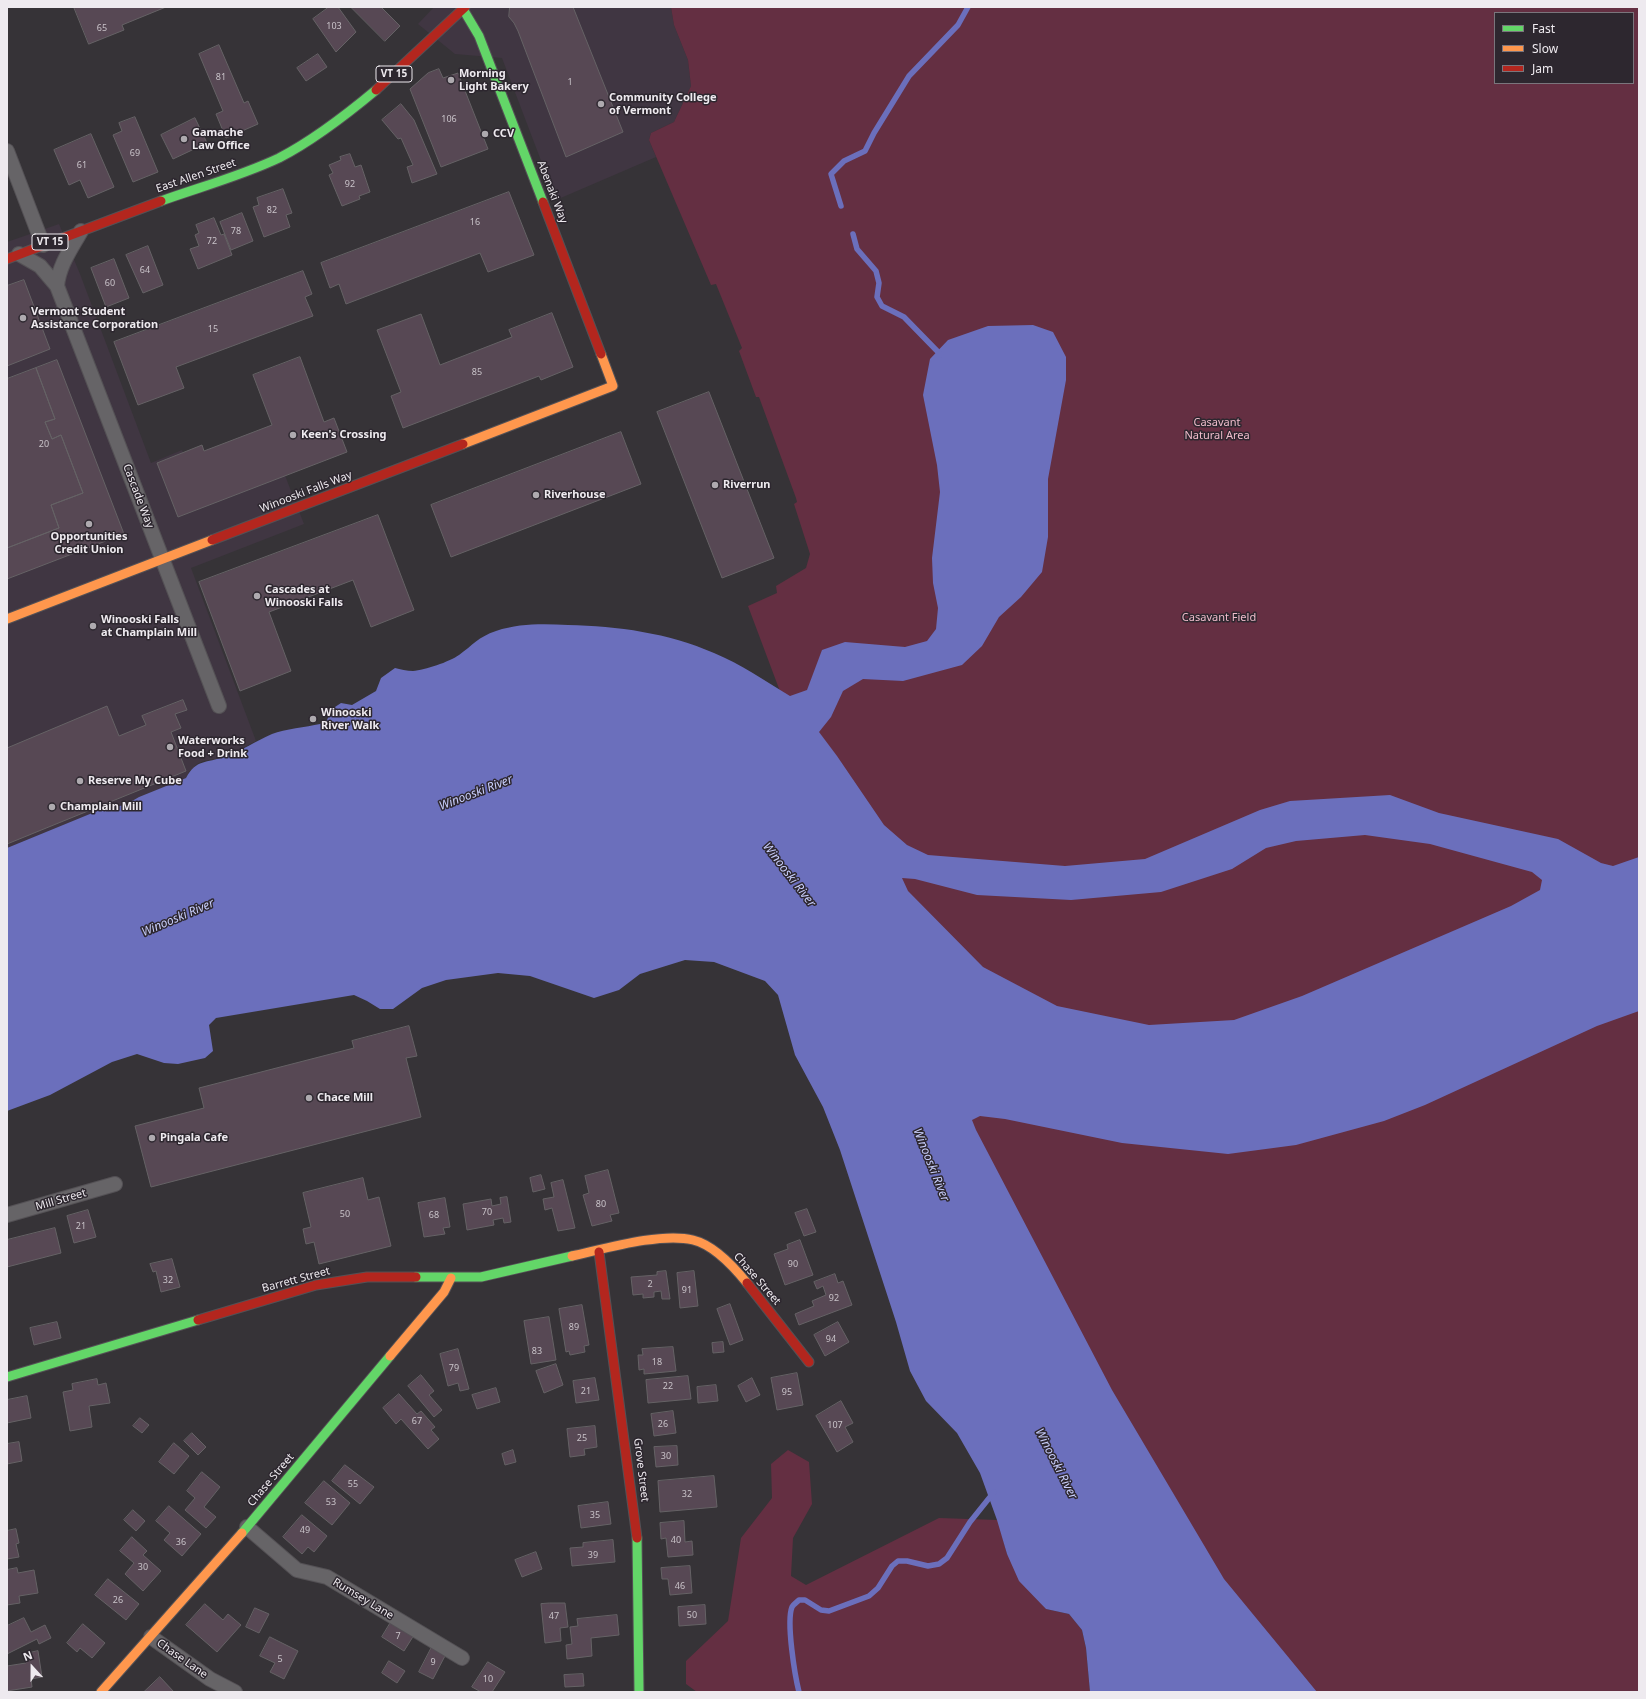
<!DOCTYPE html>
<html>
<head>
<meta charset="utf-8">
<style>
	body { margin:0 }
	#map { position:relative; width:1646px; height:1699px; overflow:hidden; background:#363337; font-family:"Noto Sans",sans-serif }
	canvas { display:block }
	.frame { position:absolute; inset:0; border:8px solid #eeeaef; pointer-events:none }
	.legend { position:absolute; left:1494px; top:12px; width:140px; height:72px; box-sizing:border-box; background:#2d272f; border:1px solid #7a757c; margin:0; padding:5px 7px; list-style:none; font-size:12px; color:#eeeaef }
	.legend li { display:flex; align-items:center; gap:8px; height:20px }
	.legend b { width:20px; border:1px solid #7a757c }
	.north { position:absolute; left:12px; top:1647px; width:40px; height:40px; -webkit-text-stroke:3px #2d272f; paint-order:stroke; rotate:339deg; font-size:11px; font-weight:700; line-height:16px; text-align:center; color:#eeeaef }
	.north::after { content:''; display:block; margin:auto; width:14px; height:18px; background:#eeeaef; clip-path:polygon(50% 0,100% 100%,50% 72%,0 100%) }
</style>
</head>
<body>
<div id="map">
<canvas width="1646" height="1699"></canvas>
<div class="frame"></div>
<ul class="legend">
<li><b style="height:5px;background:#63d668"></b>Fast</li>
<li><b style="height:5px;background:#ff974d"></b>Slow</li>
<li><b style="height:5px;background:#b3261e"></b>Jam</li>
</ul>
<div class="north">N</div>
</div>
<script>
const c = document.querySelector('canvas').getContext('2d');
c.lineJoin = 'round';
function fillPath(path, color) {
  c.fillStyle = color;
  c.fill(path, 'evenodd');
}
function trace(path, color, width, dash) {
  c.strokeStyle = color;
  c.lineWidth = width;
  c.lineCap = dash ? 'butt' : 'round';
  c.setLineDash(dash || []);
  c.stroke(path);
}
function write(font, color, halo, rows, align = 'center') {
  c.font = font + ' "Noto Sans",sans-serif';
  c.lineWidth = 3;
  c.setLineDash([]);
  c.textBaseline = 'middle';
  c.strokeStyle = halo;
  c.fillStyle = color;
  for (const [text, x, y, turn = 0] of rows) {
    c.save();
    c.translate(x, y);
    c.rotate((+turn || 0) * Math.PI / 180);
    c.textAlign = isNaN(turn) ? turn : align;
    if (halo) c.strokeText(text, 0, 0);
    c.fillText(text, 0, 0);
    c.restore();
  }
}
const built = new Path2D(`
	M 434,7 L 671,7 L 674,25 L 688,60 L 691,86 L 674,122 L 651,133 L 649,140 L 656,157 L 556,200 L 502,58 L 455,54 L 418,24 Z
	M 59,224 L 80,274 L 151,463 L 182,450 L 194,481 L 275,450 L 304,524 L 191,568 L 256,741 L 225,757 L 203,761 L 197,764 L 189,772 L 186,778 L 139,797 L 125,805 L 102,809 L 7,848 L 7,242 Z`);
const green = new Path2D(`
	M 671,7 L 1639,7 L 1639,1692 L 1263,1692 L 949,1142 L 748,606 L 777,593 L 776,586 L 806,568 L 810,554 L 794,504 L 797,502 L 796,498 L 759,397 L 756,397 L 739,351 L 742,348 L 716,284 L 711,285 L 649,140 L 651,133 L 674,122 L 691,86 L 688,60 L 674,25 ZM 1495,13 L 1633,13 L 1633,83 L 1495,83 Z
	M 788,1450 L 809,1462 L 812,1504 L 793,1538 L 791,1576 L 806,1585 L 939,1518 L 998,1520 L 1007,1554 L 1046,1609 L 1069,1614 L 1082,1630 L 1086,1648 L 1090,1692 L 697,1692 L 686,1684 L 686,1661 L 728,1621 L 741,1538 L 772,1498 L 771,1464 Z`);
const water = new Path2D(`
	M 1033,325 L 1053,332 L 1066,357 L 1066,380 L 1048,479 L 1048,537 L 1042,572 L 1021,597 L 999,617 L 982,646 L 962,665 L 903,681 L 863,679 L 843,691 L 831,717 L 819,732 L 837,756 L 884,825 L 907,845 L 928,855 L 1065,866 L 1145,859 L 1260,810 L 1290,801 L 1390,795 L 1439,813 L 1558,839 L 1601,863 L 1613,866 L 1639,857 L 1639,1011 L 1597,1026 L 1425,1105 L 1384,1121 L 1296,1145 L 1228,1154 L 1122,1143 L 1005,1119 L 980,1116 L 972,1120 L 976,1130 L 1112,1390 L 1224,1579 L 1317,1692 L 1090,1692 L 1086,1648 L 1082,1630 L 1069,1614 L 1046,1609 L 1019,1581 L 1007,1554 L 997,1520 L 980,1473 L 957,1433 L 926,1401 L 910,1371 L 896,1322 L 840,1150 L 823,1107 L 795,1055 L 778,995 L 765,981 L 714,962 L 685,960 L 640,974 L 619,990 L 594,998 L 530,976 L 498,973 L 446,980 L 422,988 L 393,1009 L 380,1009 L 367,1001 L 354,995 L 216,1018 L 209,1025 L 213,1051 L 205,1058 L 178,1064 L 164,1063 L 137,1054 L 112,1062 L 50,1095 L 7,1111 L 7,848 L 102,809 L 125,805 L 139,797 L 186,778 C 196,759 207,763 224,757 C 241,751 256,741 272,734 C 285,729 306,727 320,724 L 327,720 L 332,709 L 341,703 L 352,705 L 376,691 L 381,678 L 395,668 C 400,669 407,671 413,671 C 425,670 449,662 459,655 C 473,645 478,637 496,631 C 520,623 544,624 568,625 C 618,626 668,633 714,653 C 741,664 765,681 790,696 L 807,690 L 822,650 L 845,642 L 905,647 L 927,641 L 936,629 L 938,608 L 933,583 L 932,558 L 940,492 L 937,465 L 923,395 L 930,359 L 948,340 L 988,326 ZM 1365,835 L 1430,844 L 1532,872 L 1542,880 L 1540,890 L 1511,906 L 1302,996 L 1234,1020 L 1149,1025 L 1057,1006 L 983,967 L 908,891 L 902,878 L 915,879 L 977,895 L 1071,900 L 1161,892 L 1232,869 L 1266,848 L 1296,841 Z`);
const stream = new Path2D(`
	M 841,206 L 831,174 L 844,161 L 865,151 L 874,133 L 909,76 L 958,25 L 968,7
	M 853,234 L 857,249 L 876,271 L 879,283 L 877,297 L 882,306 L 904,317 L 941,355
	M 799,1692 C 795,1676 786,1622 792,1607 C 793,1605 797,1602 799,1600 L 805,1600 L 821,1610 L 829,1611 L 869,1596 L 878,1588 L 892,1566 L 898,1561 L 907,1561 L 928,1566 L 939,1564 L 947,1558 L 970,1522 L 994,1492`);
const building = new Path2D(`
	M 74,7 L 166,7 L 122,25 L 124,30 L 89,44 Z
	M 329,7 L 338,7 L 356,32 L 336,52 L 313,19 Z
	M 351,7 L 381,7 L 400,26 L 385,41 Z
	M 510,7 L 573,7 L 623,132 L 566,157 L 518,31 L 514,23 L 509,17 Z
	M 219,45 L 244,103 L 248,101 L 258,124 L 226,138 L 216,114 L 223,111 L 199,54 Z
	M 318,54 L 327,67 L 306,81 L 297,68 Z
	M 439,69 L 443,78 L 458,73 L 488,149 L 441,167 L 410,89 L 428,73 Z
	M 401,104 L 414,120 L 437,174 L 412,183 L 407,167 L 413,165 L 401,138 L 398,139 L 382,120 Z
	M 135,117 L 158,172 L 133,182 L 113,135 L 122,131 L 119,123 Z
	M 195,118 L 207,143 L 173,159 L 161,135 Z
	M 91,134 L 114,187 L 88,198 L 80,180 L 69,185 L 54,150 Z
	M 350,154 L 355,167 L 361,165 L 370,192 L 359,196 L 360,199 L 342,206 L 329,175 L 333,173 L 329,165 L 341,160 L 340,157 Z
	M 283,189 L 292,213 L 286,215 L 290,227 L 264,237 L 253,207 L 259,205 L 257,198 Z
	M 509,192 L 534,255 L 488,272 L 480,253 L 346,304 L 339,284 L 330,288 L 321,263 Z
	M 242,213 L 253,241 L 231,250 L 220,222 Z
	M 214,218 L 221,235 L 224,234 L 232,255 L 198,269 L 190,249 L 199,246 L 195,235 L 199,233 L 196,225 Z
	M 148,246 L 163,285 L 143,293 L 126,255 Z
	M 114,259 L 129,298 L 106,307 L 91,268 Z
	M 303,271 L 312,294 L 305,297 L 313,316 L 176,367 L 184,388 L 138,405 L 114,342 Z
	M 24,280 L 50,349 L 7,366 L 7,286 Z
	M 552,313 L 573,367 L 541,380 L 539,376 L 403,428 L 391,396 L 401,392 L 377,330 L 421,314 L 440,365 L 512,337 L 509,330 Z
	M 300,357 L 324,422 L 334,418 L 347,452 L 178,517 L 157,463 L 202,445 L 204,451 L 272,425 L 253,375 Z
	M 57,360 L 124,534 L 7,579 L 7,548 L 59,528 L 51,505 L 83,493 L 61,435 L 52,439 L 45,422 L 55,419 L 36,368 Z
	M 36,368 L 55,419 L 45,422 L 52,439 L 61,435 L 83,493 L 51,505 L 59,528 L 7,548 L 7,379 Z
	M 709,392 L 774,558 L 722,578 L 657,412 Z
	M 621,432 L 641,484 L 451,557 L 431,505 Z
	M 378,515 L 414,610 L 371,627 L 353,580 L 269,612 L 291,671 L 240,691 L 199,582 Z
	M 183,700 L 187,710 L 175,714 L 181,728 L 171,732 L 186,771 L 7,844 L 7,748 L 107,706 L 119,736 L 146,725 L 142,716 Z
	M 409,1026 L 417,1056 L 406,1058 L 421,1117 L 151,1187 L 135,1126 L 204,1108 L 199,1088 L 354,1048 L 352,1041 Z
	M 608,1170 L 619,1213 L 610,1215 L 612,1221 L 592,1226 L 583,1195 L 589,1193 L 585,1176 Z
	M 541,1175 L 545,1189 L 533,1192 L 530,1178 Z
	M 363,1178 L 368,1200 L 379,1197 L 391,1246 L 319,1264 L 314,1242 L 306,1244 L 303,1229 L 311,1227 L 303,1193 Z
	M 563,1180 L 575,1228 L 558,1231 L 552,1208 L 545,1210 L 543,1199 L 554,1197 L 551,1183 Z
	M 507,1197 L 511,1222 L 504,1223 L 503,1218 L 493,1220 L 494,1225 L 467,1230 L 463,1204 L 491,1199 L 492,1206 L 501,1204 L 500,1198 Z
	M 445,1198 L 450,1227 L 443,1228 L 445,1234 L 424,1237 L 418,1203 Z
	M 807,1209 L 816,1232 L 804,1236 L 795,1213 Z
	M 88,1210 L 96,1237 L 74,1243 L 67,1216 Z
	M 55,1228 L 61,1253 L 7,1267 L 7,1240 Z
	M 800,1240 L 813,1275 L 785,1285 L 774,1254 L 788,1249 L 787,1245 Z
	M 172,1259 L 180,1287 L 161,1292 L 156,1271 L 153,1272 L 150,1264 Z
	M 666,1271 L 670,1299 L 662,1299 L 661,1291 L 654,1292 L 654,1297 L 643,1298 L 643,1294 L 633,1295 L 631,1277 L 657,1275 L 657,1272 Z
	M 694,1271 L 698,1306 L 680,1308 L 677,1273 Z
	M 835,1274 L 838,1283 L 843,1281 L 852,1305 L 799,1325 L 795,1314 L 814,1306 L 812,1301 L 826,1295 L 823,1286 L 817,1289 L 814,1282 Z
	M 730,1304 L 743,1340 L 730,1345 L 717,1309 Z
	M 582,1305 L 589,1345 L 584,1346 L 585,1352 L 570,1355 L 569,1351 L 566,1352 L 559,1309 Z
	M 549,1317 L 556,1360 L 531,1364 L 524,1321 Z
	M 57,1322 L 61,1338 L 34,1345 L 30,1328 Z
	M 838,1322 L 849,1342 L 825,1356 L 814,1335 Z
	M 723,1342 L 724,1352 L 713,1353 L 712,1343 Z
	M 673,1347 L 676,1371 L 644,1374 L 644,1369 L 639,1370 L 638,1355 L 643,1355 L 642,1349 Z
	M 458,1349 L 469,1389 L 460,1391 L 458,1383 L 448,1386 L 440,1354 Z
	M 556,1364 L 563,1385 L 544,1393 L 536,1371 Z
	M 797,1373 L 803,1405 L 777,1410 L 771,1378 Z
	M 421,1375 L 434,1391 L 429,1395 L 442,1410 L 434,1417 L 408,1386 Z
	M 688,1376 L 691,1399 L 648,1403 L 646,1380 Z
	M 595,1378 L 599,1400 L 576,1403 L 573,1381 Z
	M 752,1378 L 760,1395 L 746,1402 L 738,1386 Z
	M 97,1379 L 98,1385 L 106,1383 L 110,1403 L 89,1406 L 92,1427 L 70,1431 L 63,1392 L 73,1390 L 72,1384 Z
	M 716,1385 L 718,1401 L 698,1403 L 697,1387 Z
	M 496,1388 L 500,1402 L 477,1409 L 472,1395 Z
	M 399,1394 L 417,1414 L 421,1411 L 435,1427 L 431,1430 L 439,1439 L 428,1449 L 401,1419 L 396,1424 L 383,1408 Z
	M 27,1396 L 31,1418 L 7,1423 L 7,1400 Z
	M 841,1401 L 853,1423 L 845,1427 L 853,1442 L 837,1452 L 816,1416 Z
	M 673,1411 L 676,1433 L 654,1436 L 651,1414 Z
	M 140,1418 L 149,1425 L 142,1433 L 133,1426 Z
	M 595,1426 L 597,1447 L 584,1449 L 585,1455 L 570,1457 L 567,1429 Z
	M 192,1433 L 206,1447 L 198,1455 L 184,1441 Z
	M 19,1442 L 22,1461 L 7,1464 L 7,1444 Z
	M 174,1443 L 189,1456 L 174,1474 L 159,1462 Z
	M 677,1446 L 678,1465 L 656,1467 L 654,1447 Z
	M 513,1450 L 516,1462 L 505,1465 L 502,1454 Z
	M 345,1465 L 374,1487 L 360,1504 L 332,1481 Z
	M 202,1472 L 220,1487 L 204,1507 L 216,1517 L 206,1528 L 185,1510 L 195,1498 L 187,1491 Z
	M 714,1476 L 717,1507 L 660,1512 L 658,1481 Z
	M 324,1481 L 350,1503 L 332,1525 L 305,1503 Z
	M 608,1502 L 611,1524 L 581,1528 L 578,1506 Z
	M 169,1506 L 201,1534 L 182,1556 L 164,1540 L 170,1533 L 156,1521 Z
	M 133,1510 L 145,1521 L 136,1531 L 124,1520 Z
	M 302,1515 L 327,1536 L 314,1552 L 308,1547 L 302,1554 L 283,1537 Z
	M 684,1521 L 685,1542 L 692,1541 L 693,1555 L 668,1557 L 666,1538 L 661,1539 L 660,1523 Z
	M 16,1529 L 19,1543 L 16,1544 L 19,1557 L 7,1559 L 7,1531 Z
	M 132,1537 L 147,1551 L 143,1555 L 161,1571 L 143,1591 L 125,1574 L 134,1563 L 120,1551 Z
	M 613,1540 L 615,1562 L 572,1566 L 570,1548 L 583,1547 L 583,1543 Z
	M 536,1552 L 542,1569 L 522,1577 L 515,1560 Z
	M 690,1566 L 692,1593 L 670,1595 L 668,1579 L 662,1579 L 661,1568 Z
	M 17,1568 L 18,1573 L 34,1570 L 38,1593 L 19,1596 L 20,1603 L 7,1605 L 7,1570 Z
	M 108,1579 L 139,1604 L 126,1620 L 95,1595 Z
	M 550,1603 L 565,1603 L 568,1627 L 560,1628 L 561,1641 L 545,1643 L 541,1604 Z
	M 205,1604 L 223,1620 L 228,1614 L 241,1625 L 217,1652 L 186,1625 Z
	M 705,1605 L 706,1624 L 679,1626 L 678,1607 Z
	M 255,1608 L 269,1614 L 259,1633 L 246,1627 Z
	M 617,1615 L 619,1635 L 591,1638 L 592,1656 L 567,1659 L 566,1645 L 572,1644 L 570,1627 L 578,1626 L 577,1619 Z
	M 24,1618 L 31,1632 L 45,1625 L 51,1638 L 39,1644 L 37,1639 L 7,1654 L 7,1626 Z
	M 391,1622 L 414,1635 L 404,1651 L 382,1637 Z
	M 83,1624 L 105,1643 L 92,1658 L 80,1648 L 77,1652 L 67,1643 Z
	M 270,1637 L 298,1651 L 284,1679 L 270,1672 L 275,1663 L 260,1656 Z
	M 433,1645 L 447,1652 L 433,1679 L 419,1672 Z
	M 38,1651 L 42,1677 L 31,1679 L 32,1687 L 7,1691 L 7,1666 L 26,1663 L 25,1654 Z
	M 389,1661 L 405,1671 L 397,1683 L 382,1673 Z
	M 488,1662 L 505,1672 L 492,1692 L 481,1692 L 472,1687 Z
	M 583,1674 L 584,1686 L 565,1687 L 564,1675 Z
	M 160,1677 L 174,1692 L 144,1692 Z`);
const street = new Path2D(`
	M 7,151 L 43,245
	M 19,254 L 40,266 L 57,286 L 219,706
	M 57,286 C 59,265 71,249 81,231
	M 7,1215 L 115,1184
	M 247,1527 L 297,1570 L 327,1577 L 462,1658
	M 151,1637 L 210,1679 L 235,1692`);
const fast = new Path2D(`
	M 463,9 L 479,36 L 543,202
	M 161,201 C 200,187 241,176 279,158 C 314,140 346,115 376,90
	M 416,1277 L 481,1277 L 572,1256
	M 7,1377 L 198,1320
	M 242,1533 L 390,1356
	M 637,1538 L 639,1692`);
const slow = new Path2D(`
	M 463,444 L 613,386 L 601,354
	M 7,619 L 212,540
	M 572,1256 C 604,1249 661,1232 693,1240 C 714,1245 734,1267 747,1283
	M 390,1356 L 444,1292 L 451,1278
	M 101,1692 L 242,1533`);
const jam = new Path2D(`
	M 376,90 L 465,7
	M 543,202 L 601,354
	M 7,259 L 161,201
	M 212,540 L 463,444
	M 599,1252 L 637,1538
	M 747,1283 L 809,1362
	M 198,1320 L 316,1285 L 367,1277 L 416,1277`);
const markers = [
	[451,80,4,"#aeaaaf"],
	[601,104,4,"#aeaaaf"],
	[485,134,4,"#aeaaaf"],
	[184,139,4,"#aeaaaf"],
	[23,318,4,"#aeaaaf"],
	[293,435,4,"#aeaaaf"],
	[715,485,4,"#aeaaaf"],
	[536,495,4,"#aeaaaf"],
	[89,524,4,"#aeaaaf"],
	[257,596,4,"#aeaaaf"],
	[93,626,4,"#aeaaaf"],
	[313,719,4,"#aeaaaf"],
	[170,747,4,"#aeaaaf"],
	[80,781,4,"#aeaaaf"],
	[52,807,4,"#aeaaaf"],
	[309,1098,4,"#aeaaaf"],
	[152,1138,4,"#aeaaaf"]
];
const numberNames = [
	["103",334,26],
	["65",102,28],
	["81",221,77],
	["1",570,82],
	["106",449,119],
	["69",135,153],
	["61",82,165],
	["92",350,184],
	["82",272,210],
	["16",475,222],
	["78",236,231],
	["72",212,241],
	["64",145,270],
	["60",110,283],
	["15",213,329],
	["85",477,372],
	["20",44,444],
	["80",601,1204],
	["70",487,1212],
	["50",345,1214],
	["68",434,1215],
	["21",81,1226],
	["90",793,1264],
	["32",168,1280],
	["2",650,1284],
	["91",687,1290],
	["92",834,1298],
	["89",574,1327],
	["94",831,1339],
	["83",537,1351],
	["18",657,1362],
	["79",454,1368],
	["22",668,1386],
	["21",586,1391],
	["95",787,1392],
	["67",417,1421],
	["26",663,1424],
	["107",835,1425],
	["25",582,1438],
	["30",666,1456],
	["55",353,1484],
	["32",687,1494],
	["53",331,1502],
	["35",595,1515],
	["49",305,1530],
	["40",676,1540],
	["36",181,1542],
	["39",593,1555],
	["30",143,1567],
	["46",680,1586],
	["26",118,1600],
	["50",692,1615],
	["47",554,1616],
	["7",398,1636],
	["5",280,1659],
	["9",433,1662],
	["10",488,1679]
];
const shields = [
	[394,74,36],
	[50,242,36]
];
const shieldNames = [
	["VT 15",394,74],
	["VT 15",50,242]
];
const poiNames = [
	["Morning",459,74],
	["Light Bakery",459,87],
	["Community College",609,98],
	["of Vermont",609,111],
	["Gamache",192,133],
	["Law Office",192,146],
	["CCV",493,134],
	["Vermont Student",31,312],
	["Assistance Corporation",31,325],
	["Keen's Crossing",301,435],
	["Riverrun",723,485],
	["Riverhouse",544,495],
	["Opportunities",89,537,"center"],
	["Credit Union",89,550,"center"],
	["Cascades at",265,590],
	["Winooski Falls",265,603],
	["Winooski Falls",101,620],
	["at Champlain Mill",101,633],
	["Winooski",321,713],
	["River Walk",321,726],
	["Waterworks",178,741],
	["Food + Drink",178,754],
	["Reserve My Cube",88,781],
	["Champlain Mill",60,807],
	["Chace Mill",317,1098],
	["Pingala Cafe",160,1138]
];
const streetNames = [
	["East Allen Street",196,176,-19],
	["Abenaki Way",552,192,69],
	["Winooski Falls Way",306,492,-21],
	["Cascade Way",138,496,69],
	["Mill Street",61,1200,-16],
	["Chase Street",757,1279,49],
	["Barrett Street",296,1280,-15],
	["Grove Street",641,1470,83],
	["Chase Street",271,1480,-50],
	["Rumsey Lane",363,1599,31],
	["Chase Lane",182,1659,35]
];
const parkNames = [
	["Casavant",1217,423],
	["Natural Area",1217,436],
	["Casavant Field",1219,618]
];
const waterNames = [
	["Winooski River",476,793,-21],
	["Winooski River",789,875,52],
	["Winooski River",178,918,-23],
	["Winooski River",931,1165,68],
	["Winooski River",1056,1464,63]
];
fillPath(built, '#403642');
fillPath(green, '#642f42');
fillPath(water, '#6b6fbc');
trace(stream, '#6b6fbc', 5.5);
fillPath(building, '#574854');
trace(building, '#656265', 1);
trace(street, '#545155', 16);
trace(fast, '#545155', 11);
trace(slow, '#545155', 11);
trace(jam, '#545155', 11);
trace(street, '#666467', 14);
trace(fast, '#63d668', 9);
trace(slow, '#ff974d', 9);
trace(jam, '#b3261e', 9);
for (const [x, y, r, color] of markers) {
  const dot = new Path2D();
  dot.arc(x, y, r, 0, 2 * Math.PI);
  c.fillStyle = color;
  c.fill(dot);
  trace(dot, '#2d272f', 1.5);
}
write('9px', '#c8c2c8', null, numberNames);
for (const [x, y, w] of shields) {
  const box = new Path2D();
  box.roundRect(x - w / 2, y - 8, w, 16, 3);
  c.fillStyle = '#2d272f';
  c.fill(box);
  trace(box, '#eeeaef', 1);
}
write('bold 10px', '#eeeaef', null, shieldNames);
write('bold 11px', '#eeeaef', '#2d272f', poiNames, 'left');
write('11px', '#eeeaef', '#2d272f', streetNames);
write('11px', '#f0bccb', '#2d272f', parkNames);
write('italic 12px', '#c8cefb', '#2d272f', waterNames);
</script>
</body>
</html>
